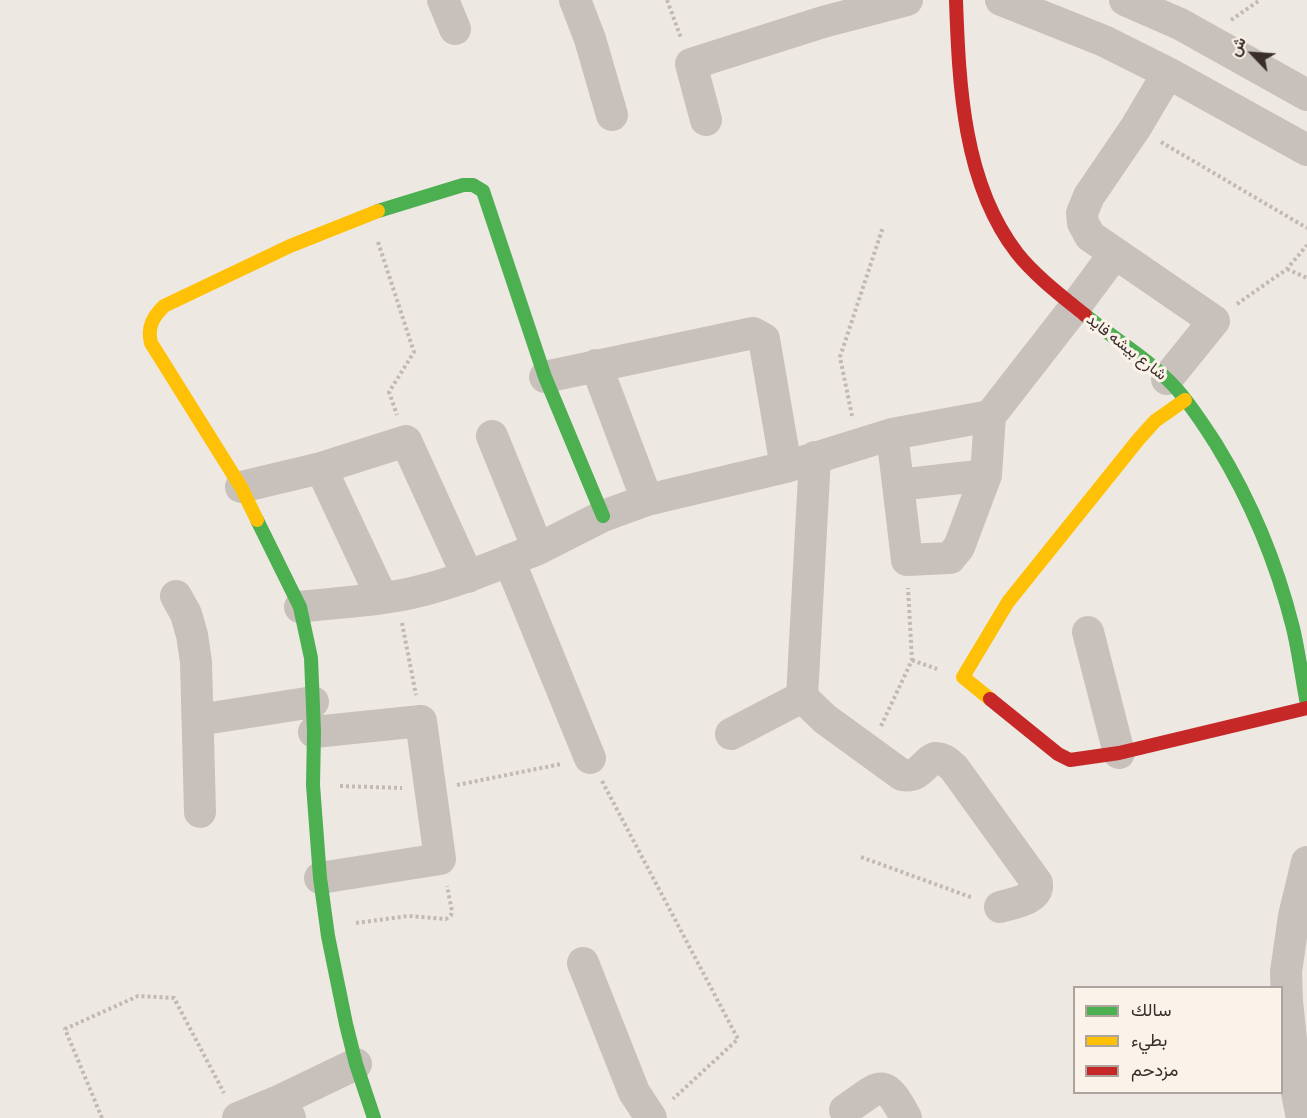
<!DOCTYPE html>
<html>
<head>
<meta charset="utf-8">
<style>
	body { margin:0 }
	#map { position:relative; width:1307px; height:1118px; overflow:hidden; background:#eee8e2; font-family:"Titillium Web",Vazirmatn,sans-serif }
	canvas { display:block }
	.legend { position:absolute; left:1073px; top:986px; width:210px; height:108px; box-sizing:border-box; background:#fbf3ea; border:2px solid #ada49d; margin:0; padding:8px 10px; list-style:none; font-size:18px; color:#392e29 }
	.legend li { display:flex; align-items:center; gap:12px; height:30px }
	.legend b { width:30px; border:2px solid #ada49d }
	.north { position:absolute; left:1223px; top:24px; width:60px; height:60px; -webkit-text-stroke:4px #fbf3ea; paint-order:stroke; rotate:295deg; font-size:16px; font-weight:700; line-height:24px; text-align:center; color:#392e29 }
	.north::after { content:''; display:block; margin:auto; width:21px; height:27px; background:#392e29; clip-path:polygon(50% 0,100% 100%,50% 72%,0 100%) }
</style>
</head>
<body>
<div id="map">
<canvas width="1307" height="1118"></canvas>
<ul class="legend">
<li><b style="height:8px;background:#4caf50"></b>سالك</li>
<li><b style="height:8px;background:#ffc107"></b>بطيء</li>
<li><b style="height:8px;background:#c62828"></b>مزدحم</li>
</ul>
<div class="north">ش</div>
</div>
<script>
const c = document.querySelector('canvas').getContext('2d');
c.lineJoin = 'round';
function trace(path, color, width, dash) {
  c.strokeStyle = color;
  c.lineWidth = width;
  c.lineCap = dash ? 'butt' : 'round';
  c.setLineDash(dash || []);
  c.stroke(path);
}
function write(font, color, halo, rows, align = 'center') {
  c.font = font + ' "Titillium Web",Vazirmatn,sans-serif';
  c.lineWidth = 6;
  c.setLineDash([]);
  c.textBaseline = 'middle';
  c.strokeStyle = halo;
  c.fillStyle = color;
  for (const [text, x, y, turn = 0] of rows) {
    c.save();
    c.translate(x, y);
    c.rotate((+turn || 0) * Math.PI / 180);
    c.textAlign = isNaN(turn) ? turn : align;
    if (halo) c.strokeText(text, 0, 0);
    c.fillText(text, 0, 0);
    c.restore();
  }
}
const path = new Path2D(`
	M 667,0 L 681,38
	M 1231,20 L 1260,0
	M 1161,142 L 1307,228
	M 378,242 L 414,352 L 389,392 L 397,415
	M 1287,269 L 1307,278
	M 1237,304 L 1287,269 L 1307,245
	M 852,416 L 840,357 L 883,227
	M 402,623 L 416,695
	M 912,660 L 937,669
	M 881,726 L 912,660 L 908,588
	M 602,781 L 738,1039 L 673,1099
	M 457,785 L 561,764
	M 340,786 L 402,788
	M 861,857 L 973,898
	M 356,923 L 408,916 L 446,919 L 451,915 L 452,911 L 447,886
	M 102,1118 L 65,1029 L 138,996 L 174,998 L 224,1093`);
const street = new Path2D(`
	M 443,0 L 455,29
	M 575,0 L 590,39 L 612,115
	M 1001,0 L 1104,41 L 1168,73 L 1307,150
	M 1125,0 L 1180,24 L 1307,95
	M 706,120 L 691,64 L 823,22 L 907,0
	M 596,365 L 647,500 L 786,467 L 892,434 L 990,416
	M 545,377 L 753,333 L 764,339 L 786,467
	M 1167,379 L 1214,321 L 1090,236 L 1083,223 L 1082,213 L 1089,196 L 1136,127 L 1168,73
	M 892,434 L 907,560 L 950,558 L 959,547 L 986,475 L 990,416 L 1075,307 L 1115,253
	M 815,457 L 802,697 L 825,719 L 902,775 C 929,780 926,740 954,768 L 1037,883 C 1039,900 1013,903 1000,907
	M 321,468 L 382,598
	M 898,485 L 986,475
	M 241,487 L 321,468 L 406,441 L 468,577
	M 538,549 L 603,516 L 647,500
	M 509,560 L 590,758
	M 176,596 L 186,614 L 192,635 L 196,662 L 200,812
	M 300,607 C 340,602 381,601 420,591 C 461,581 499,564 538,549 L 492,436
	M 1088,632 L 1119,753
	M 198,720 L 313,702
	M 314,732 L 421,721 L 440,859 L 320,878
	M 731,734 L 802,697
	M 583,963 L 634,1092 L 651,1118
	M 281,1100 L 356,1064
	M 845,1110 C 881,1086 883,1074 906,1118
	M 238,1118 L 281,1100 L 290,1118
	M 1302,1118 L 1296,1088 L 1287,1001 L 1286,972 L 1294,916 L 1307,862`);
const fast = new Path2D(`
	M 378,211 L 463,185 L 473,185 L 483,191 L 545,377 L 603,516
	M 1085,315 C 1114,339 1147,358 1173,385 C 1190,403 1203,424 1216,444 C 1251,501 1277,564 1293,628 C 1299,653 1302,679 1307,704
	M 257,520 L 300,607 L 311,658 L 314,732 L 313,785 L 320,878 L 328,936 L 346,1024 L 356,1064 L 374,1118`);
const slow = new Path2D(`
	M 257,520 L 241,487 L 151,343 C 147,327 153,317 164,306 L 290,246 L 378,211
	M 990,699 L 963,677 L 1008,602 L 1138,440 L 1155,421 L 1185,400`);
const jam = new Path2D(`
	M 956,0 C 959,85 963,183 1017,253 C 1034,275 1064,298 1085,315
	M 990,699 L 1058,754 L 1070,760 L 1119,753 L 1307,708`);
const streetNames = [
	["شارع بيشه فايد",1126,348,38]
];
trace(path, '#c0b9b4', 4, [3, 3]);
trace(street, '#c8c1bb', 32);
trace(fast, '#4caf50', 14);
trace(slow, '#ffc107', 14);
trace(jam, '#c62828', 14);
write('16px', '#392e29', '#fbf3ea', streetNames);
</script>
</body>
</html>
